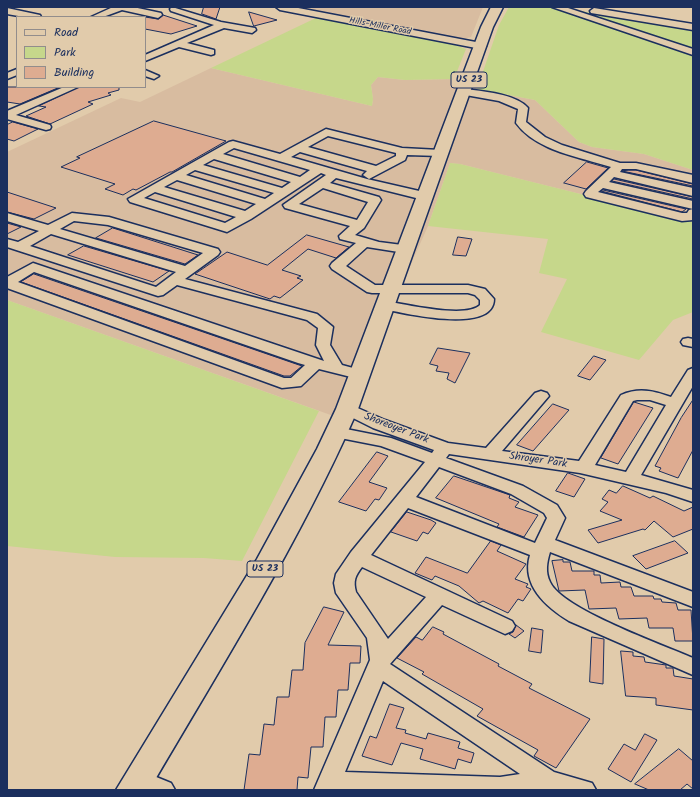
<!DOCTYPE html>
<html>
<head>
<meta charset="utf-8">
<style>
	body { margin:0 }
	#map { position:relative; width:700px; height:797px; overflow:hidden; background:#e1cbab; font-family:Kalam,sans-serif }
	canvas { display:block }
	.frame { position:absolute; inset:0; border:8px solid #1b2f5e; pointer-events:none }
	.legend { position:absolute; left:16px; top:16px; width:130px; height:72px; box-sizing:border-box; background:#e1cbab; border:1px solid #928d8c; margin:0; padding:5px 7px; list-style:none; font-size:12px; color:#1b2f5e }
	.legend li { display:flex; align-items:center; gap:8px; height:20px }
	.legend b { width:20px; border:1px solid #928d8c }
</style>
</head>
<body>
<div id="map">
<canvas width="700" height="797"></canvas>
<div class="frame"></div>
<ul class="legend">
<li><b style="height:5px;background:#e1cbab"></b>Road</li>
<li><b style="height:11px;background:#c6d78b"></b>Park</li>
<li><b style="height:11px;background:#deac91"></b>Building</li>
</ul>
</div>
<script>
const c = document.querySelector('canvas').getContext('2d');
c.lineJoin = 'round';
function fillPath(path, color) {
  c.fillStyle = color;
  c.fill(path, 'evenodd');
}
function trace(path, color, width, dash) {
  c.strokeStyle = color;
  c.lineWidth = width;
  c.lineCap = dash ? 'butt' : 'round';
  c.setLineDash(dash || []);
  c.stroke(path);
}
function write(font, color, halo, rows, align = 'center') {
  c.font = font + ' Kalam,sans-serif';
  c.lineWidth = 3;
  c.setLineDash([]);
  c.textBaseline = 'middle';
  c.strokeStyle = halo;
  c.fillStyle = color;
  for (const [text, x, y, turn = 0] of rows) {
    c.save();
    c.translate(x, y);
    c.rotate((+turn || 0) * Math.PI / 180);
    c.textAlign = isNaN(turn) ? turn : align;
    if (halo) c.strokeText(text, 0, 0);
    c.fillText(text, 0, 0);
    c.restore();
  }
}
const built = new Path2D(`
	M 287,7 L 483,7 L 471,37 L 460,40 Z
	M 211,68 L 372,106 L 373,99 L 371,85 L 378,77 L 405,80 L 454,79 L 479,81 L 477,89 L 535,100 L 579,142 L 592,147 L 644,154 L 693,170 L 693,222 L 460,164 L 450,163 L 428,226 L 342,419 L 7,300 L 7,152 L 121,98 L 140,102 Z`);
const green = new Path2D(`
	M 509,7 L 559,7 L 693,31 L 693,170 L 644,154 L 592,147 L 579,142 L 535,100 L 477,89 L 499,25 Z
	M 318,17 L 455,45 L 466,49 L 454,79 L 405,80 L 378,77 L 371,85 L 373,99 L 372,106 L 211,68 Z
	M 450,163 L 460,164 L 693,222 L 693,312 L 673,320 L 639,360 L 541,332 L 567,279 L 539,273 L 548,239 L 428,226 Z
	M 7,300 L 319,411 L 242,561 L 204,558 L 115,557 L 7,546 Z`);
const building = new Path2D(`
	M 204,7 L 220,7 L 216,19 L 202,14 Z
	M 249,12 L 277,20 L 254,26 Z
	M 163,15 L 197,26 L 171,34 L 145,29 L 145,17 L 158,19 Z
	M 7,87 L 60,87 L 20,104 L 7,102 Z
	M 79,87 L 119,87 L 119,90 L 108,93 L 111,95 L 88,102 L 93,104 L 50,124 L 26,116 L 46,107 L 39,106 Z
	M 154,121 L 226,141 L 172,172 L 170,172 L 136,190 L 133,189 L 123,195 L 105,189 L 115,184 L 61,167 L 80,158 L 77,157 Z
	M 13,122 L 38,129 L 14,141 L 7,139 L 7,125 Z
	M 587,162 L 608,168 L 586,189 L 564,183 Z
	M 629,170 L 636,170 L 693,184 L 693,186 L 622,171 Z
	M 614,179 L 693,197 L 693,199 L 612,181 Z
	M 603,190 L 686,209 L 682,212 L 601,191 Z
	M 7,192 L 56,208 L 34,219 L 7,212 Z
	M 7,223 L 21,227 L 7,234 Z
	M 113,228 L 198,255 L 185,264 L 96,238 Z
	M 307,235 L 349,247 L 336,258 L 308,249 L 282,270 L 301,276 L 297,278 L 303,280 L 280,298 L 274,296 L 270,299 L 195,274 L 227,252 L 267,265 Z
	M 458,237 L 472,239 L 466,256 L 453,255 Z
	M 84,246 L 169,271 L 153,282 L 68,255 Z
	M 34,274 L 212,335 L 302,366 L 290,376 L 284,376 L 21,282 Z
	M 438,348 L 470,353 L 455,383 L 447,379 L 449,373 L 436,371 L 438,366 L 430,364 Z
	M 594,356 L 606,360 L 590,380 L 578,376 Z
	M 693,400 L 693,450 L 678,478 L 659,471 L 661,468 L 655,466 L 681,418 Z
	M 634,402 L 653,408 L 618,464 L 601,458 Z
	M 553,404 L 569,410 L 533,451 L 517,445 Z
	M 377,452 L 388,456 L 369,482 L 387,488 L 379,500 L 375,499 L 366,511 L 339,502 Z
	M 568,473 L 585,479 L 574,497 L 556,491 Z
	M 454,476 L 510,495 L 509,498 L 519,502 L 515,507 L 538,515 L 524,537 L 497,527 L 499,524 L 436,498 Z
	M 623,486 L 650,498 L 653,496 L 684,511 L 693,507 L 693,529 L 673,537 L 654,521 L 645,530 L 643,529 L 598,543 L 588,530 L 622,520 L 600,511 L 608,502 L 602,499 L 609,490 L 616,493 Z
	M 407,512 L 431,520 L 436,523 L 428,534 L 423,532 L 417,541 L 391,532 Z
	M 491,541 L 501,545 L 497,551 L 526,564 L 515,579 L 528,584 L 526,587 L 531,589 L 523,601 L 518,599 L 508,613 L 483,601 L 479,603 L 459,586 L 435,576 L 432,580 L 415,573 L 426,557 L 467,573 Z
	M 675,541 L 688,553 L 646,569 L 633,556 Z
	M 563,560 L 563,562 L 570,562 L 572,571 L 594,571 L 594,575 L 600,575 L 601,583 L 620,582 L 621,587 L 631,587 L 634,596 L 653,596 L 654,599 L 661,599 L 662,602 L 676,603 L 678,610 L 691,610 L 693,641 L 675,641 L 673,628 L 649,628 L 647,618 L 619,619 L 616,608 L 589,609 L 585,590 L 559,591 L 552,561 Z
	M 324,607 L 344,612 L 328,645 L 361,646 L 360,663 L 350,663 L 348,690 L 338,690 L 336,717 L 325,717 L 323,747 L 311,747 L 308,778 L 298,777 L 297,790 L 244,790 L 249,754 L 260,755 L 264,724 L 274,725 L 277,697 L 289,697 L 292,670 L 303,670 L 305,643 Z
	M 516,625 L 524,631 L 515,638 L 509,634 L 513,632 Z
	M 433,627 L 444,632 L 443,634 L 499,664 L 498,666 L 532,684 L 529,688 L 590,719 L 556,768 L 534,756 L 538,750 L 477,716 L 483,709 L 422,674 L 424,672 L 397,658 L 416,637 L 422,640 Z
	M 532,628 L 543,630 L 541,653 L 529,651 Z
	M 592,637 L 604,639 L 603,684 L 590,682 Z
	M 621,651 L 633,652 L 633,656 L 644,657 L 645,662 L 666,665 L 666,668 L 673,668 L 674,676 L 693,679 L 693,710 L 656,705 L 656,698 L 626,696 Z
	M 390,704 L 404,708 L 396,728 L 406,730 L 405,733 L 426,739 L 428,733 L 460,742 L 458,748 L 474,753 L 471,763 L 458,759 L 455,769 L 420,759 L 423,749 L 401,743 L 392,765 L 362,756 L 370,736 L 376,738 Z
	M 645,734 L 657,740 L 631,782 L 608,769 L 624,744 L 635,750 Z
	M 679,749 L 693,761 L 693,789 L 687,784 L 680,790 L 649,790 L 635,784 Z`);
const minor = new Path2D(`
	M 113,7 L 133,7 L 161,13 L 162,15 L 158,18 L 122,10 L 103,17 L 91,17 Z
	M 172,7 L 221,22 L 255,28 L 256,30 L 252,33 L 224,28 L 187,43 L 214,50 L 214,54 L 211,55 L 179,47 L 145,61 L 145,55 L 214,25 L 171,11 L 170,9 Z
	M 276,7 L 293,7 L 481,43 L 486,46 L 481,49 L 280,10 Z
	M 552,7 L 565,7 L 693,49 L 693,55 Z
	M 7,8 L 40,15 L 41,17 L 24,17 L 7,14 Z
	M 594,8 L 693,24 L 693,30 L 591,13 L 590,11 Z
	M 17,69 L 17,75 L 7,79 L 7,73 Z
	M 145,70 L 159,76 L 154,79 L 145,76 Z
	M 64,87 L 78,87 L 16,115 L 50,125 L 51,127 L 50,129 L 46,130 L 7,119 L 7,111 Z
	M 464,89 C 481,91 517,94 528,108 L 526,122 L 545,137 L 562,145 L 620,163 L 636,163 L 693,175 L 693,183 L 636,169 L 622,169 L 620,172 L 693,188 L 693,196 L 614,177 L 609,182 L 693,201 L 693,209 L 603,188 L 598,192 L 682,213 L 687,213 L 689,210 L 693,209 L 693,220 L 682,221 L 586,197 L 584,194 L 586,191 L 611,167 C 580,157 536,151 516,123 L 518,109 L 499,101 L 460,94 L 459,92 Z
	M 326,129 L 402,148 L 440,150 L 446,153 L 440,156 L 407,155 L 405,160 L 369,179 L 363,175 L 367,171 L 300,152 L 291,157 L 367,179 L 428,193 L 430,196 L 424,200 L 336,178 L 330,183 L 379,197 L 381,200 L 364,228 L 355,235 L 379,242 L 410,246 L 412,249 L 405,253 L 367,247 L 346,266 L 375,285 L 468,285 L 485,289 L 494,299 C 494,335 401,313 380,308 L 378,305 L 380,302 L 385,301 C 405,304 466,319 480,305 L 480,300 L 475,295 L 468,293 L 372,293 L 367,292 L 332,269 L 330,266 L 332,263 L 356,243 L 340,239 L 339,236 L 350,226 L 285,208 L 283,205 L 326,175 L 321,173 L 251,219 L 227,232 L 130,202 L 128,199 L 229,142 L 233,141 L 280,154 ZM 328,136 L 396,153 L 396,156 L 376,166 L 308,147 ZM 234,148 L 310,170 L 300,177 L 223,154 ZM 214,159 L 291,182 L 282,188 L 203,165 ZM 195,170 L 274,193 L 265,199 L 186,175 ZM 177,180 L 256,204 L 245,211 L 164,187 ZM 323,188 L 368,202 L 357,220 L 299,204 ZM 155,192 L 236,217 L 225,223 L 144,198 Z
	M 7,213 L 48,225 L 72,213 L 109,217 L 218,249 L 220,252 L 218,255 L 185,279 L 317,314 L 333,327 L 330,345 L 342,365 L 364,371 L 367,374 L 364,377 L 359,379 L 319,369 L 301,386 L 282,388 L 7,288 L 7,277 L 33,263 L 324,361 L 316,345 L 318,328 L 307,320 L 177,285 L 163,295 L 158,296 L 7,247 L 7,239 L 18,242 L 39,231 L 7,221 ZM 74,221 L 108,225 L 203,253 L 185,266 L 60,229 ZM 51,234 L 176,272 L 156,287 L 30,246 ZM 34,272 L 298,363 L 305,365 L 291,378 L 284,378 L 18,282 Z
	M 688,338 L 693,339 L 693,347 L 683,345 L 681,342 L 683,339 Z
	M 693,368 L 693,386 L 641,475 L 693,490 L 693,502 L 666,493 L 580,473 L 449,454 L 446,458 L 523,486 L 557,505 L 565,518 L 555,540 L 693,592 L 693,607 L 550,552 C 547,562 545,572 550,582 C 562,609 663,645 693,658 L 693,675 L 569,621 C 546,607 521,585 530,555 L 408,508 L 371,555 L 512,621 L 515,626 L 512,631 L 505,634 L 442,605 L 390,664 L 554,772 L 592,783 L 596,790 L 314,790 L 370,660 L 367,638 L 336,593 L 334,583 L 336,574 L 351,552 L 425,462 L 381,446 L 330,436 L 328,432 L 330,428 L 336,427 L 391,438 L 432,453 L 434,450 L 373,428 L 341,412 L 339,409 L 341,406 L 347,404 L 353,406 L 385,420 L 448,443 L 486,448 L 535,393 L 541,391 L 547,393 L 549,396 L 502,451 L 579,461 L 621,395 C 639,387 654,391 671,397 L 688,370 ZM 637,400 L 650,400 L 666,405 L 626,472 L 595,465 L 633,401 ZM 439,467 L 511,494 L 544,513 L 547,518 L 535,543 L 416,497 ZM 362,567 L 426,597 L 388,639 L 356,592 C 353,581 355,576 362,567 ZM 383,681 L 520,774 L 500,777 L 345,772 Z
	M 139,770 L 171,783 L 175,790 L 138,790 L 131,787 L 127,780 L 131,773 Z`);
const highway = new Path2D(`
	M 491,7 L 503,7 L 493,27 L 358,409 C 300,542 222,665 149,790 L 116,790 L 257,559 L 317,449 L 336,409 L 481,27 Z`);
const farStreetnames = [
	["Hills-Miller Road",380,27,11]
];
const shields = [
	[469,80,36],
	[265,569,36]
];
const shieldNames = [
	["US 23",469,80],
	["US 23",265,569]
];
const streetNames = [
	["Shoreoyer Park",396,429,21],
	["Shroyer Park",538,461,8]
];
fillPath(built, '#d8bca0');
fillPath(green, '#c6d78b');
fillPath(building, '#deac91');
trace(building, '#1b2f5e', 1);
trace(minor, '#1b2f5e', 3);
trace(highway, '#1b2f5e', 3);
fillPath(minor, '#e1cbab');
fillPath(highway, '#e1cbab');
write('9px', '#1b2f5e', '#e1cbab', farStreetnames);
for (const [x, y, w] of shields) {
  const box = new Path2D();
  box.roundRect(x - w / 2, y - 8, w, 16, 3);
  c.fillStyle = '#e1cbab';
  c.fill(box);
  trace(box, '#1b2f5e', 1);
}
write('bold 10px', '#1b2f5e', null, shieldNames);
write('11px', '#1b2f5e', '#e1cbab', streetNames);
</script>
</body>
</html>
